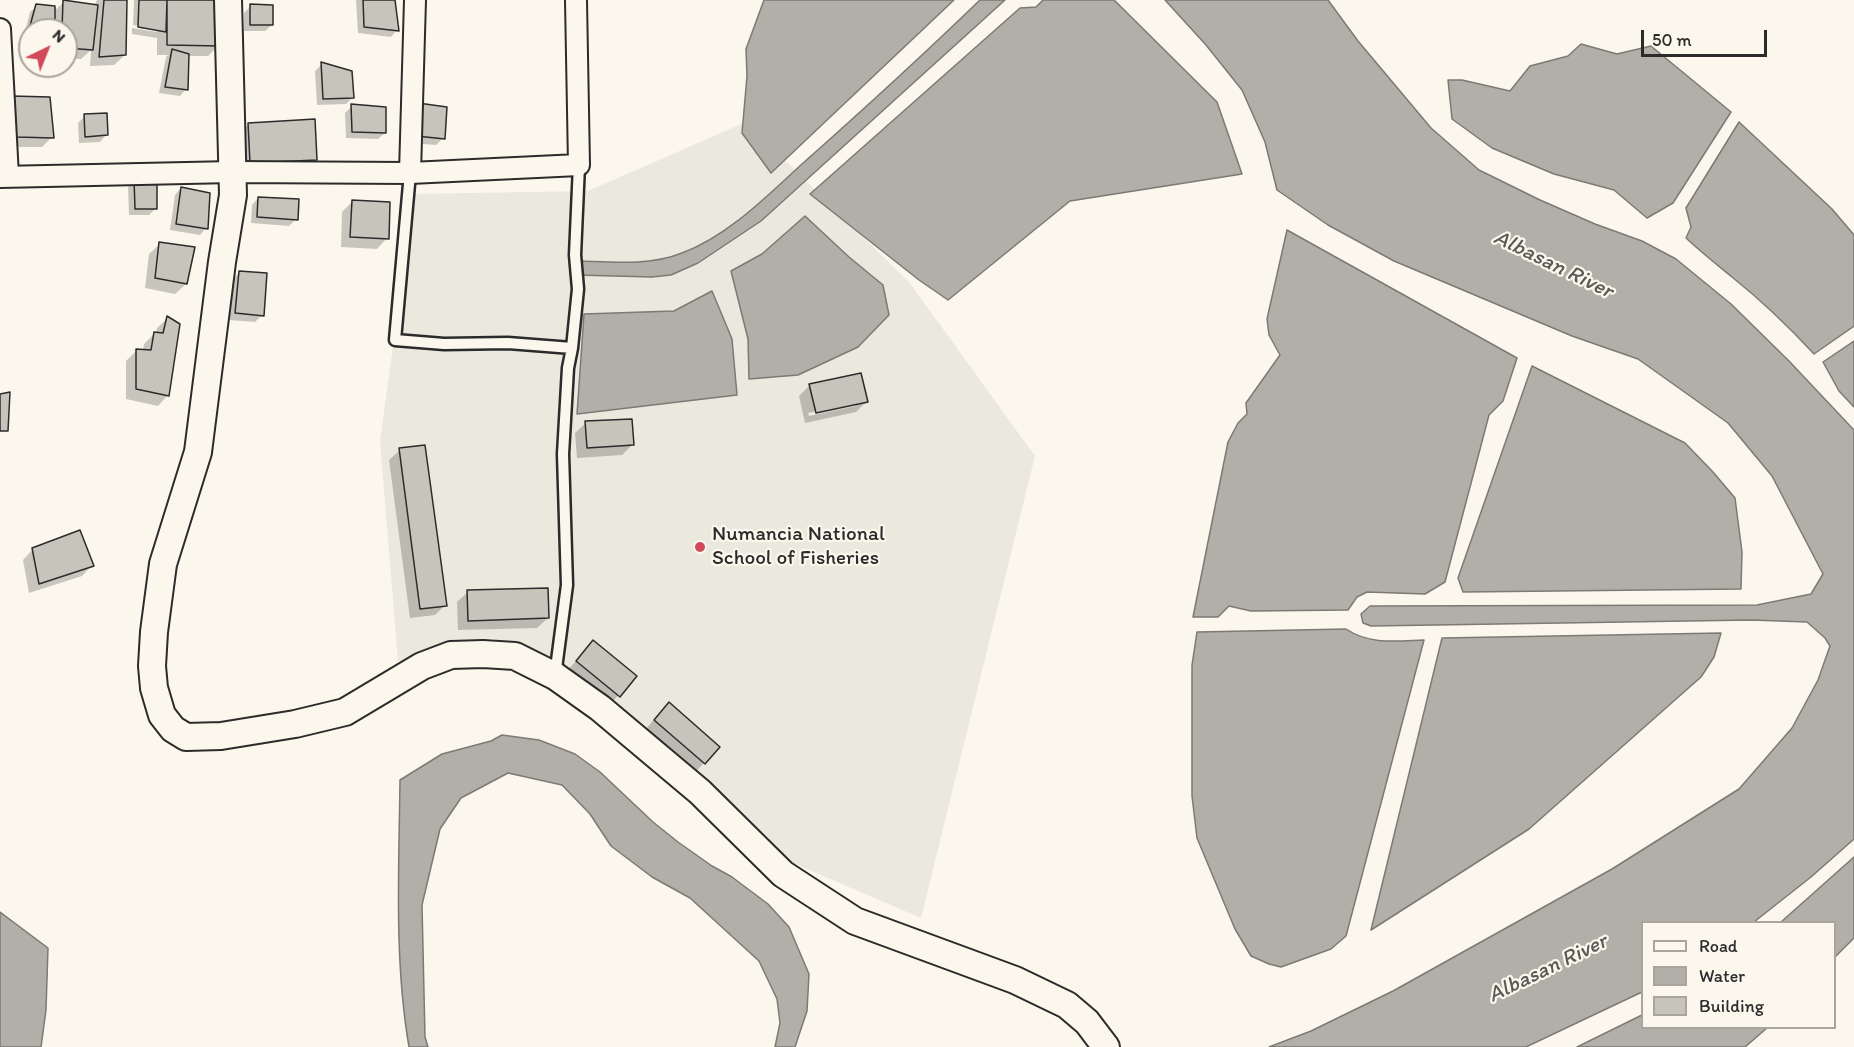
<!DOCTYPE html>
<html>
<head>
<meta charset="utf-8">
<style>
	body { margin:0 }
	#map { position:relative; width:1854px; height:1047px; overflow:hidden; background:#fbf7ec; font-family:Itim,sans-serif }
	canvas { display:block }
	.legend { position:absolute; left:1641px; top:921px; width:195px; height:108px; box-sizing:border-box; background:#fbf7ec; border:2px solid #a8a59f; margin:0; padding:8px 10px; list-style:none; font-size:18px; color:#2b2b2b }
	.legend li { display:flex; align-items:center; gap:12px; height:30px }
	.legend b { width:30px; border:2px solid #a8a59f }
	.north { position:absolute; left:18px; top:18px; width:60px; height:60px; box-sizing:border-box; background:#fbf7ec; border:2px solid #a8a59f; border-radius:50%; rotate:43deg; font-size:16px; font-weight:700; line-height:24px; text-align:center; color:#2b2b2b }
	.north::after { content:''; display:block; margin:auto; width:21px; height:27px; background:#d1495b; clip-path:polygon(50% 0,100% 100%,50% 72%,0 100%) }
	.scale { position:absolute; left:1641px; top:30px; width:126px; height:27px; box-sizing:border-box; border:3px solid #2b2b2b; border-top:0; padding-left:8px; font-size:18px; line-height:21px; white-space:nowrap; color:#2b2b2b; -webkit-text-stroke:4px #fbf7ec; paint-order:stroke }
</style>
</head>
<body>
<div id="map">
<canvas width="1854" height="1047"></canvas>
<ul class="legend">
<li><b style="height:8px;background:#fbf7ec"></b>Road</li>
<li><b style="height:16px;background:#b1afa7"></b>Water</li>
<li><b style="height:16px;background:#c7c4bc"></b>Building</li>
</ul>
<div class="north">N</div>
<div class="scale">50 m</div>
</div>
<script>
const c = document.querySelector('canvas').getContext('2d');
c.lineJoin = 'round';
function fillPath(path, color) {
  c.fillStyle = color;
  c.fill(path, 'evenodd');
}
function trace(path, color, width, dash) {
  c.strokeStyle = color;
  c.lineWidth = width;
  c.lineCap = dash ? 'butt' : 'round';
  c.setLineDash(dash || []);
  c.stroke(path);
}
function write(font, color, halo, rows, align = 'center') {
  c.font = font + ' Itim,sans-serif';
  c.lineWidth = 4.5;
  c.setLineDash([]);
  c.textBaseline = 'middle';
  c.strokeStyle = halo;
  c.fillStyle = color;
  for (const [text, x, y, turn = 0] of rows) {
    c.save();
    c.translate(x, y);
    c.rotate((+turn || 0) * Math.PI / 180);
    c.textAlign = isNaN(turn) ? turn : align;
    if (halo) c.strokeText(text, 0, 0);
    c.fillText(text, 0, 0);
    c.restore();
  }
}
const built = new Path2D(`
	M 746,122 L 909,282 L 1035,456 L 921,918 L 793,863 L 574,677 L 493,638 L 398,661 L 380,441 L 414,194 L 588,191 Z`);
const water = new Path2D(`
	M 764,0 L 954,0 L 771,173 L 742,133 L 747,76 L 746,49 Z
	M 980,0 L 1005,0 L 761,221 L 698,263 L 671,275 L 652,277 L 576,275 L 578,261 C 612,262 650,266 682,253 C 728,236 767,196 802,164 C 863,110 922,56 980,0 Z
	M 1043,0 L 1114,0 L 1217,102 L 1242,174 L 1070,201 L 948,300 L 919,280 L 810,194 L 1020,8 L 1036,7 Z
	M 1165,0 L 1328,0 L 1358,41 L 1431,128 L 1479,170 L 1540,200 L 1595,224 L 1642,241 L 1676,259 L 1731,304 L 1789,361 L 1854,430 L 1854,839 L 1811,877 L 1754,922 L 1642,922 L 1642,992 L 1526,1047 L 1269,1047 L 1311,1031 L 1393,991 L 1612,869 L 1739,789 L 1792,728 L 1818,680 L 1830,646 L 1825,638 L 1807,622 L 1751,620 L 1371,626 L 1363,623 L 1361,614 L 1370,606 L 1757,605 L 1811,594 L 1823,574 L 1772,476 L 1728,423 L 1638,359 L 1572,336 L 1394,261 L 1328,225 L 1277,190 L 1265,142 L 1242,90 L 1206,45 Z
	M 1581,44 L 1617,54 L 1651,46 L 1731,112 L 1673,203 L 1647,218 L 1614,190 L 1554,174 L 1492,148 L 1452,119 L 1448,80 L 1462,80 L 1510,91 L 1530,66 L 1568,56 Z
	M 1739,122 L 1832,209 L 1854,235 L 1854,326 L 1814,354 C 1789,327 1762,301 1732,277 C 1716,264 1701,252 1686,238 L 1691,227 L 1686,208 Z
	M 805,216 L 849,257 L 883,285 L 889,315 L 858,347 L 798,375 L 749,379 L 748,339 L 731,271 L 762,254 Z
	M 1287,230 L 1517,358 L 1503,401 L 1489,415 L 1445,582 L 1425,594 L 1367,592 L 1357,597 L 1348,610 L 1251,611 L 1229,606 L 1218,617 L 1193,617 L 1228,442 L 1238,423 L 1247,414 L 1246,403 L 1280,355 L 1269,335 L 1267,319 Z
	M 712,291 L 732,339 L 737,395 L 577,414 L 584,314 L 674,311 Z
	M 1854,341 L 1854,407 L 1839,391 L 1823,362 Z
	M 1532,366 L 1685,443 L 1713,472 L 1735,498 L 1742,552 L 1741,589 L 1463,592 L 1458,578 Z
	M 1346,629 C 1370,645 1396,641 1424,640 L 1346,936 L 1331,949 L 1281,967 L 1269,964 L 1251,956 L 1235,929 L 1197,838 L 1192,796 L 1192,665 L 1197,632 Z
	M 1721,633 L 1714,657 L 1701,677 L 1529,829 L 1371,930 L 1442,638 Z
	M 502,735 L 539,740 L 575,754 L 600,772 L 653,822 L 678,842 L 712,866 L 732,877 L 768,904 L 789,927 L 809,974 L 807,1011 L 795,1047 L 775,1047 L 780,1023 L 777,999 L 759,961 L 690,898 L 652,877 L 611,846 L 590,814 L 562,785 L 508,773 L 461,798 L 440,829 L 422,905 L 425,1037 L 428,1047 L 409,1047 C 394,959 399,869 400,780 L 442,754 L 491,741 Z
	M 1854,857 L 1854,938 L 1835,957 L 1834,922 L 1781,922 Z
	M 0,912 L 48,948 L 46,1010 L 41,1047 L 0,1047 Z
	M 1642,1015 L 1642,1028 L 1767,1028 L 1745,1047 L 1577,1047 Z`);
const shadow = new Path2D(`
	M 97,0 L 126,0 L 125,55 L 114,65 L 90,66 L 91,50 L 81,59 L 66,58 L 66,30 L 30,30 L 30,41 L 23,40 L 30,12 L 37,6 L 53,12 L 64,2 L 94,6 Z
	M 134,0 L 217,0 L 218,46 L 208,56 L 187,56 L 186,89 L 180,96 L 159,93 L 166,57 L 168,55 L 157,55 L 157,38 L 132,34 L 132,28 L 157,32 L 157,29 L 133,25 Z
	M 356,0 L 394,0 L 397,30 L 391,37 L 358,33 Z
	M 251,6 L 272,25 L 265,31 L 244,31 L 244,13 Z
	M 322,64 L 353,97 L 346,104 L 317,105 L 315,71 Z
	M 352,106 L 385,133 L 378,139 L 346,138 L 345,113 Z
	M 2,108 L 52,137 L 42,147 L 6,147 Z
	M 412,111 L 443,138 L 436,145 L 410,143 Z
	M 85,116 L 106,135 L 100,142 L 79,143 L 78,123 Z
	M 249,124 L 315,159 L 305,169 L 240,173 L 238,135 Z
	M 135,180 L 156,208 L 149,215 L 129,215 L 128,187 Z
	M 181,188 L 206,228 L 200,235 L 170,230 L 175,195 Z
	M 258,198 L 296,219 L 289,226 L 251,223 L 252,205 Z
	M 352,202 L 387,238 L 377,249 L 341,247 L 342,212 Z
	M 160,244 L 186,284 L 175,294 L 145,288 L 149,254 Z
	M 240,272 L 262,315 L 255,322 L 229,320 L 233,279 Z
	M 168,318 L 168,395 L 158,406 L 126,399 L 126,361 L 136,351 L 143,351 L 144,344 L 154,334 L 156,334 L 157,328 Z
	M 810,385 L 866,402 L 856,412 L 805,423 L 799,396 ZM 856,403 L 856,406 L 809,416 L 808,413 Z
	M 586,423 L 632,445 L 622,455 L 577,458 L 575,433 Z
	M 400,450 L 445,605 L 435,615 L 410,618 L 389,460 Z
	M 33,549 L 92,565 L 82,576 L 29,593 L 23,560 Z
	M 468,592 L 548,618 L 537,628 L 458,630 L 457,602 Z
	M 593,642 L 635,676 L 608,707 L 566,672 Z
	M 659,714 L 718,747 L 694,774 L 644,731 Z`);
const building = new Path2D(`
	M 63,0 L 98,5 L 93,50 L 66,48 L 66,30 L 62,30 Z
	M 104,0 L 127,0 L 126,55 L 99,57 Z
	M 139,0 L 167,0 L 166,32 L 138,27 Z
	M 167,0 L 219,0 L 220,46 L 167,45 Z
	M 363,0 L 395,0 L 399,31 L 364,27 Z
	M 36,4 L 55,6 L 55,30 L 30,30 L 30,34 L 28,33 Z
	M 250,4 L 273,5 L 273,25 L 250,25 Z
	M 172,49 L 189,54 L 188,90 L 165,87 Z
	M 321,62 L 352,71 L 354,98 L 323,99 Z
	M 12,96 L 50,97 L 54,138 L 16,137 Z
	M 418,103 L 447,107 L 445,139 L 416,136 Z
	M 351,104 L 386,107 L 386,133 L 352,132 Z
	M 107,113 L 108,135 L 85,137 L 84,114 Z
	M 315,119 L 317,160 L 250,163 L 248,123 Z
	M 134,179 L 157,183 L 157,209 L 135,209 Z
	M 181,187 L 210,193 L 208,229 L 176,224 Z
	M 258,197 L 299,199 L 298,220 L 257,217 Z
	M 352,200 L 390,202 L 389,239 L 350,237 Z
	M 159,242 L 195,247 L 187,284 L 155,278 Z
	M 239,271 L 267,273 L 264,316 L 235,313 Z
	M 167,316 L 180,324 L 169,396 L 136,389 L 136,349 L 151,350 L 154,332 L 163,333 Z
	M 861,373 L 868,402 L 816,413 L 809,384 Z
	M 10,392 L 8,431 L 0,431 L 0,394 Z
	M 632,419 L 634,445 L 587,448 L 585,421 Z
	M 425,445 L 447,606 L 420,609 L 399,448 Z
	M 80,530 L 94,566 L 39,584 L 32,548 Z
	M 548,588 L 549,618 L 468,621 L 467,590 Z
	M 593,640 L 637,676 L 620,697 L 576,661 Z
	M 669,702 L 720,747 L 705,764 L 654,720 Z`);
const service = new Path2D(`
	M 410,173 L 395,340 L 444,344 L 508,343 L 572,348
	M 555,676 L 567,585 L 563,454 L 568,368 L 572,348 L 578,289 L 575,255 L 579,165`);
const minor = new Path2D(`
	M 0,29 L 8,176
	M 410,173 L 415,0
	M 0,177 L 233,172 L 410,173 L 579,165 L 576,0`);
const tertiary = new Path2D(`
	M 228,0 L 233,195 L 222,262 L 198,452 L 163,564 L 154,632 L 152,666 L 154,688 L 162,715 L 173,729 L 186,737 L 221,736 L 295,724 L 345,712 L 422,666 L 451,655 L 483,654 L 515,656 L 555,676 L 600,708 L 700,792 L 783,874 L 855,921 L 1015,980 L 1067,1005 L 1087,1022 L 1106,1047`);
const markers = [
	[700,547,6,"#d1495b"]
];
const poiNames = [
	["Numancia National",712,535],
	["School of Fisheries",712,559]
];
const waterNames = [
	["Albasan River",1553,265,26],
	["Albasan River",1548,969,-26]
];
fillPath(built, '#ebe8de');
fillPath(water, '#b1afa7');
trace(water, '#7b7a75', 1.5);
fillPath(shadow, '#0003');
fillPath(building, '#c7c4bc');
trace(building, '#2b2b2b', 1.5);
trace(service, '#2b2b2b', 15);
trace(minor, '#2b2b2b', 24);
trace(tertiary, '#2b2b2b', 30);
trace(service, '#fbf7ec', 10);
trace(minor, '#fbf7ec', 20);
trace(tertiary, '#fbf7ec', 26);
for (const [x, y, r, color] of markers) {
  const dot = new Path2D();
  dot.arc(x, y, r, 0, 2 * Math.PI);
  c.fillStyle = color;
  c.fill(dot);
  trace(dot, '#fbf7ec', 2);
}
write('21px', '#2b2b2b', '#fbf7ec', poiNames, 'left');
write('italic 22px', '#5a5956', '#fbf7ec', waterNames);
</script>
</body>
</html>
